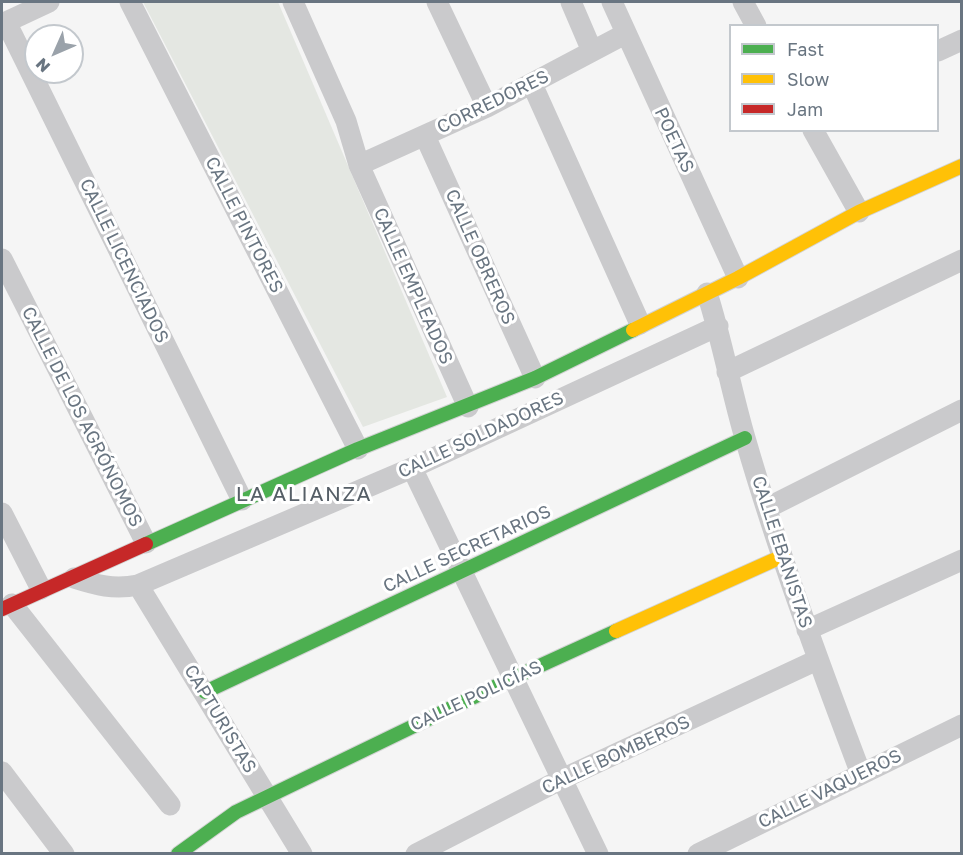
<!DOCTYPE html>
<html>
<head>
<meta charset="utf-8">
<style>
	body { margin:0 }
	#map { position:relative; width:963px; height:855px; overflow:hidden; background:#f5f5f5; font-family:"Golos Text",sans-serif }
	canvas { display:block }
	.frame { position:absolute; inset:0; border:3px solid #697581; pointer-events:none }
	.legend { position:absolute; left:729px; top:24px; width:210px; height:108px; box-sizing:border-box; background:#fff; border:2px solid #c3c8cd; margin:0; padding:8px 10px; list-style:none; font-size:18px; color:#697581 }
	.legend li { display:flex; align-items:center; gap:12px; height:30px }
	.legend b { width:30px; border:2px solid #c3c8cd }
	.north { position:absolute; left:24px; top:24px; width:60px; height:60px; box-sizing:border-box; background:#fff; border:2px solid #c3c8cd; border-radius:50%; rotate:225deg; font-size:16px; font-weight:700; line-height:24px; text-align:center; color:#697581 }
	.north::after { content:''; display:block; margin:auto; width:21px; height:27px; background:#9aa2aa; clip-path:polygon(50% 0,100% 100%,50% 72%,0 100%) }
</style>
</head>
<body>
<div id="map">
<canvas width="963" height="855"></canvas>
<div class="frame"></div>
<ul class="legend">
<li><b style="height:8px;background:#4caf50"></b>Fast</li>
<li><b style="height:8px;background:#ffc107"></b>Slow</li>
<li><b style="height:8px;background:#c62828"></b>Jam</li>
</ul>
<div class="north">N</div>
</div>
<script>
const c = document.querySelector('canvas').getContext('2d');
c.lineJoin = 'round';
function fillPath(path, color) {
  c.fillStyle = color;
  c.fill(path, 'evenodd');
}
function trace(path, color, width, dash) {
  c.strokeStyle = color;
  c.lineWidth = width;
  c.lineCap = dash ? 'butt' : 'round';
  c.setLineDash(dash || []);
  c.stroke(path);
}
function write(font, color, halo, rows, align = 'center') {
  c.font = font + ' "Golos Text",sans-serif';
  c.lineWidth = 6;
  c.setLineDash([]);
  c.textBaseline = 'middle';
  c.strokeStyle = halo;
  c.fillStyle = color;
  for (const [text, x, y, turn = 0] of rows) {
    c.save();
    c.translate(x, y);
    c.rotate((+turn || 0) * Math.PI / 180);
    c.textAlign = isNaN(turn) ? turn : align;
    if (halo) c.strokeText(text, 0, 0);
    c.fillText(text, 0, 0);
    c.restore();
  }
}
const green = new Path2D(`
	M 143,2 L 278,2 L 447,397 L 363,427 Z`);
const street = new Path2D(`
	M 130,2 L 358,449
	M 293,2 L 346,121 L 359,165 L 468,407
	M 437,2 L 487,107
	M 571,2 L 592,51
	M 612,2 L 738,278
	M 743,2 L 756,26
	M 6,22 L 242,500
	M 2,24 L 49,2
	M 938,51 L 962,40
	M 532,84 L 640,324
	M 813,130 L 859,212
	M 425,136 L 535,378
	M 359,165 L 487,107 L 625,34
	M 2,259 L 146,543
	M 707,293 C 722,340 731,390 745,438 C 778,552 819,663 861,774
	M 727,372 L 962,260
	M 412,468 L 598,854
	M 767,508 L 962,410
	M 2,513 L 41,589
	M 74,578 C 96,585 114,590 138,585 L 412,468 L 718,326
	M 138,585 L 302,854
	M 12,604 L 170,805
	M 807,630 L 962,560
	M 2,772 L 64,854
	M 416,854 L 562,779 L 817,660
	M 698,854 L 962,725`);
const fast = new Path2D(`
	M 146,544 L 358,449 L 535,378 L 633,330
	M 205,692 L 745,438
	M 178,854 L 236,812 L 513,678 L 616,631`);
const slow = new Path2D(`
	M 633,330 L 738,278 L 859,212 L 962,166
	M 616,631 L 783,556`);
const jam = new Path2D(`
	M 2,609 L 146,544`);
const streetNames = [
	["CORREDORES",493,102,-26],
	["POETAS",674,140,65],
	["CALLE PINTORES",244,225,63],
	["CALLE OBREROS",480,257,66],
	["CALLE LICENCIADOS",124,261,64],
	["CALLE EMPLEADOS",413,286,66],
	["CALLE DE LOS AGRÓNOMOS",82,417,63],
	["CALLE SOLDADORES",481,435,-25],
	["CALLE SECRETARIOS",467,549,-25],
	["CALLE EBANISTAS",782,552,72],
	["CALLE POLICÍAS",476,696,-25],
	["CAPTURISTAS",220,719,59],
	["CALLE BOMBEROS",616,755,-25],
	["CALLE VAQUEROS",830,789,-26]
];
const quarterNames = [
	["LA ALIANZA",304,494]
];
fillPath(green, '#e4e7e2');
trace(fast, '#d2d3d3', 16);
trace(slow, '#d2d3d3', 16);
trace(jam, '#d2d3d3', 16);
trace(street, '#cacacc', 21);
trace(fast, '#4caf50', 14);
trace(slow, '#ffc107', 14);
trace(jam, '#c62828', 14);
write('18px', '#697581', '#fff', streetNames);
c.letterSpacing = '1.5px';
write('21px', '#565f67', '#fff', quarterNames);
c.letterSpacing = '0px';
</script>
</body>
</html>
